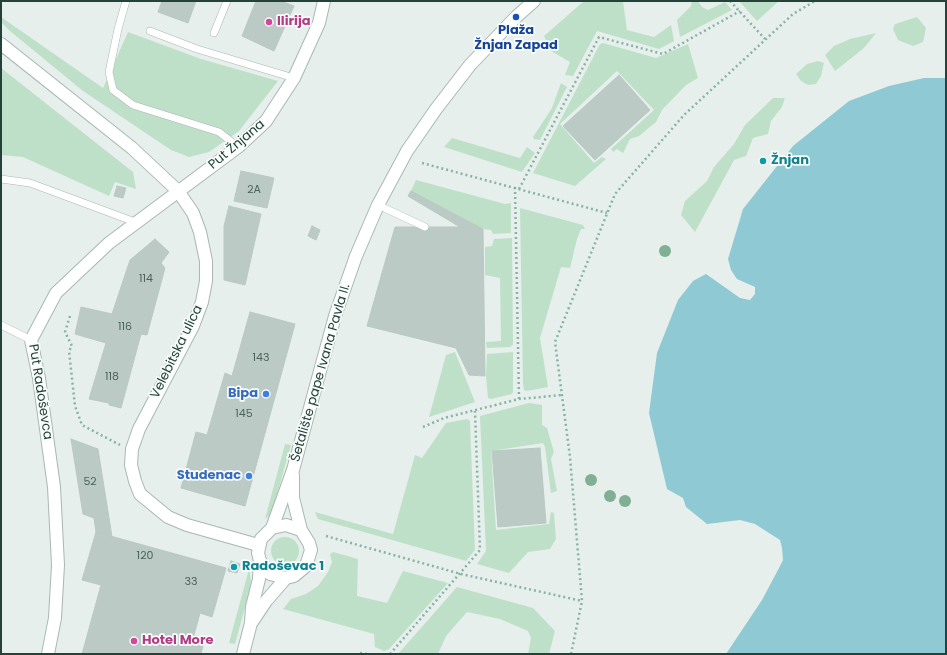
<!DOCTYPE html>
<meta charset="utf-8">
<style>
body{margin:0}
#map{position:relative;width:947px;height:655px;overflow:hidden;background:#e6efeb;font-family:Poppins,sans-serif}
canvas{display:block}
.frame{position:absolute;inset:0;border:2px solid #24423a;pointer-events:none}
</style>
<div id="map">
<canvas width="947" height="655"></canvas>
<div class="frame"></div>
</div>
<script>
const context = document.querySelector('canvas').getContext('2d');
context.lineJoin = 'round';
function fill(path, color) { context.fillStyle = color; context.fill(path, 'evenodd'); }
const shape = rows => new Path2D(rows.map(r => 'M' + r).join(''));
function stroke(path, color, width, dash) { context.strokeStyle = color; context.lineWidth = width; context.lineCap = dash ? 'butt' : 'round'; context.setLineDash(dash || []); context.stroke(path); }
function label(font, color, halo, rows, align = 'center') {
  context.font = font + ' Poppins,sans-serif'; context.lineWidth = 3.5; context.setLineDash([]); context.textBaseline = 'middle'; context.strokeStyle = halo; context.fillStyle = color; for (const [text, x, y, turn = 0] of rows) {
    context.save(); context.translate(x, y); context.rotate((+turn || 0) * Math.PI / 180); context.textAlign = isNaN(turn) ? turn : align; if (halo) context.strokeText(text, 0, 0); context.fillText(text, 0, 0); context.restore();
  }
}
fill(shape([
 [584,1,623,1,627,30,654,37,671,25,674,41,659,49,597,31,573,76,565,75,570,62,551,51,544,36],
 [692,1,698,1,702,7,708,10,725,2,732,10,680,37,677,20,691,6],
 [739,1,779,1,757,21],
 [1,17,103,88,128,32,201,59,278,81,239,131,209,152,189,157,171,150,83,91,10,31,1,22],
 [917,17,926,28,923,42,913,46,898,40,893,29,895,24],
 [876,33,864,48,835,71,825,55,834,46,850,39],
 [603,43,656,58,688,44,698,78,686,85,662,110,656,122,639,136,630,139,623,153,617,149,613,152,611,149,654,110,617,71,560,124,594,163,602,157,606,159,575,186,533,173,600,44],
 [818,61,824,63,821,76,816,84,808,85,801,81,796,74,807,64],
 [1,68,133,172,136,189,115,182,109,196,23,157,1,155],
 [561,83,567,87,540,140,534,139,533,137,552,108],
 [773,98,785,98,782,107,771,121,768,134,753,138,746,156,734,160,695,232,681,215,685,201,707,181,714,167,734,144,745,125],
 [452,138,520,158,527,147,535,153,522,172,444,147],
 [416,180,505,204,511,203,511,233,493,234,491,230,483,229,411,191],
 [520,208,583,225,585,229,581,229,577,239,570,268,561,267,540,338,548,387,527,391,524,390,523,383],
 [512,238,513,345,510,347,487,348,486,342,501,341,500,278,485,275,485,247,492,246,494,239],
 [455,352,475,402,429,417,446,355],
 [513,352,513,392,512,394,491,399,488,398,486,376,487,354],
 [529,403,542,405,542,425,547,428,554,452,551,459,557,491,551,493,545,447,543,443,491,451,496,530,549,524,551,512,554,513,556,539,550,549,528,552,509,573,477,564,486,551,480,416],
 [467,419,470,421,475,550,466,561,318,519,315,512,393,534,415,455,422,458,446,423],
 [285,444,291,445,277,494,272,513,265,519],
 '271 551a14 14 0 1 1 28 0a14 14 0 1 1-28 0Z',
 [333,552,358,559,357,596,387,603,403,571,448,583,389,649,384,651,375,647,374,634,283,609,291,599,306,594,318,586,328,572,332,562,330,554],
 [249,569,251,580,250,589,235,644,229,643],
 [457,587,533,608,555,631,549,654,528,654,531,638,528,631,500,619,467,612,446,636,438,654,398,654]
]), '#bfe0c8');
fill(shape([
 [924,78,946,78,946,654,726,654,762,600,778,570,783,560,782,548,780,540,755,524,740,520,707,524,686,507,683,498,667,489,649,413,657,353,678,300,693,281,706,274,740,298,750,300,755,294,755,287,737,279,731,270,728,259,743,209,793,146,849,101,889,86]
]), '#8ec9d4');
const building = shape([
 [162,1,196,1,188,23,158,12,162,1],
 [256,1,281,1,294,6,274,51,242,36,256,1],
 [619,75,650,110,595,160,563,126,619,75],
 [241,171,274,178,267,208,234,201,241,171],
 [117,186,126,188,123,198,114,196,117,186],
 [411,191,483,229,485,376,469,375,456,348,367,326,395,227,460,227,408,196,411,191],
 [229,206,261,214,245,285,224,280,224,226,229,206],
 [312,226,320,230,316,240,308,236,312,226],
 [155,239,169,252,161,263,165,268,147,335,141,334,121,408,109,405,109,403,89,399,106,343,75,334,81,307,112,314,130,260,155,239],
 [250,312,295,324,245,506,181,488,196,432,207,435,225,373,232,376,250,312],
 [71,439,98,449,112,537,96,532,94,518,83,514,71,439],
 [540,448,546,523,498,527,492,451,540,448],
 [96,532,226,568,212,617,200,613,194,635,205,638,201,654,82,654,101,585,82,580,96,532],
 [231,561,240,564,237,573,228,571,231,561]
]);
fill(building, '#bbcac4');
stroke(building, '#b8c9c2', 1);
const service = shape([
 [126,1,118,29,109,72,113,90,133,105,219,132,238,147],
 [150,31,197,49,294,78],
 [214,33,227,1],
 [1,179,30,183,135,222],
 [378,205,425,227],
 [1,325,31,340]
]);
const minor = shape([
 [1,44,132,148,178,191,193,213,200,232,206,261,206,281,202,302,193,326,139,429,132,449,131,465,135,481,140,494,168,517,187,525,258,545],
 [293,475,293,498,301,530],
 [272,528,293,470,335,316,356,256,378,205,407,151,436,109,470,65,516,17,534,1],
 [252,622,266,601,286,578],
 [48,654,55,618,58,565,54,487,39,378,31,340,56,293,109,243,238,147,266,121,294,78,319,23,324,1],
 [243,654,251,623,252,607,259,579,260,561,258,553,261,539,272,528,286,525,301,530,309,543,311,550,306,566,294,576,286,578,270,574,260,561]
]);
stroke(service, '#a8b8b2', 8);
stroke(minor, '#a8b8b2', 14);
stroke(shape([
 [730,1,765,39],
 [422,163,607,213],
 [515,187,519,399],
 [519,189,599,37,663,54,740,11],
 [70,316,65,332,72,346,69,351,75,406,82,425,120,445],
 [423,427,444,418,519,399,562,395],
 [326,536,461,574,582,601],
 [360,653,367,654],
 [390,654,480,550,475,411],
 [571,654,582,601,570,457,555,342,615,194,684,115,793,14,815,1]
]), '#86b3a5', 2.5, [2, 3]);
stroke(service, '#fff', 7);
stroke(minor, '#fff', 12);
context.fillStyle = '#80af93';
for (const [x, y] of [
 [665,251],
 [591,480],
 [610,496],
 [625,501]
]) { context.beginPath(); context.arc(x, y, 6, 0, 2 * Math.PI); context.fill(); }
for (const [x, y, r, color] of [
 [516,17,4,"#1a4fb4"],
 [269,22,4,"#d1479c"],
 [763,161,4,"#0f9aa8"],
 [266,394,4,"#3f7fe0"],
 [249,476,4,"#3f7fe0"],
 [234,567,4,"#0f9aa8"],
 [134,641,4,"#d1479c"]
]) { const dot = new Path2D(); dot.arc(x, y, r, 0, 2 * Math.PI); context.fillStyle = color; context.fill(dot); stroke(dot, '#f7fbf9', 1.5); }
label('11px', '#4a645c', null, [
 ["2A",254,190],
 ["114",146,279],
 ["116",125,327],
 ["143",261,358],
 ["118",112,377],
 ["145",244,414],
 ["52",90,482],
 ["120",145,556],
 ["33",191,582]
]);
label('bold 13px', '#b23c85', '#f7fbf9', [
 ["Ilirija",277,22],
 ["Hotel More",142,641]
], 'left');
label('bold 13px', '#164399', '#f7fbf9', [
 ["Plaža",516,31],
 ["Žnjan Zapad",516,46]
]);
label('13px', '#24423a', '#f7fbf9', [
 ["Put Žnjana",237,145,-40],
 ["Velebitska ulica",177,352,-64],
 ["Šetalište pape Ivana Pavla II.",321,373,-74],
 ["Put Radoševca",40,392,81]
]);
label('bold 13px', '#0d838f', '#f7fbf9', [
 ["Žnjan",771,161],
 ["Radoševac 1",242,567]
], 'left');
label('bold 13px', '#366cbe', '#f7fbf9', [
 ["Bipa",258,394],
 ["Studenac",241,476]
], 'right');
</script>
